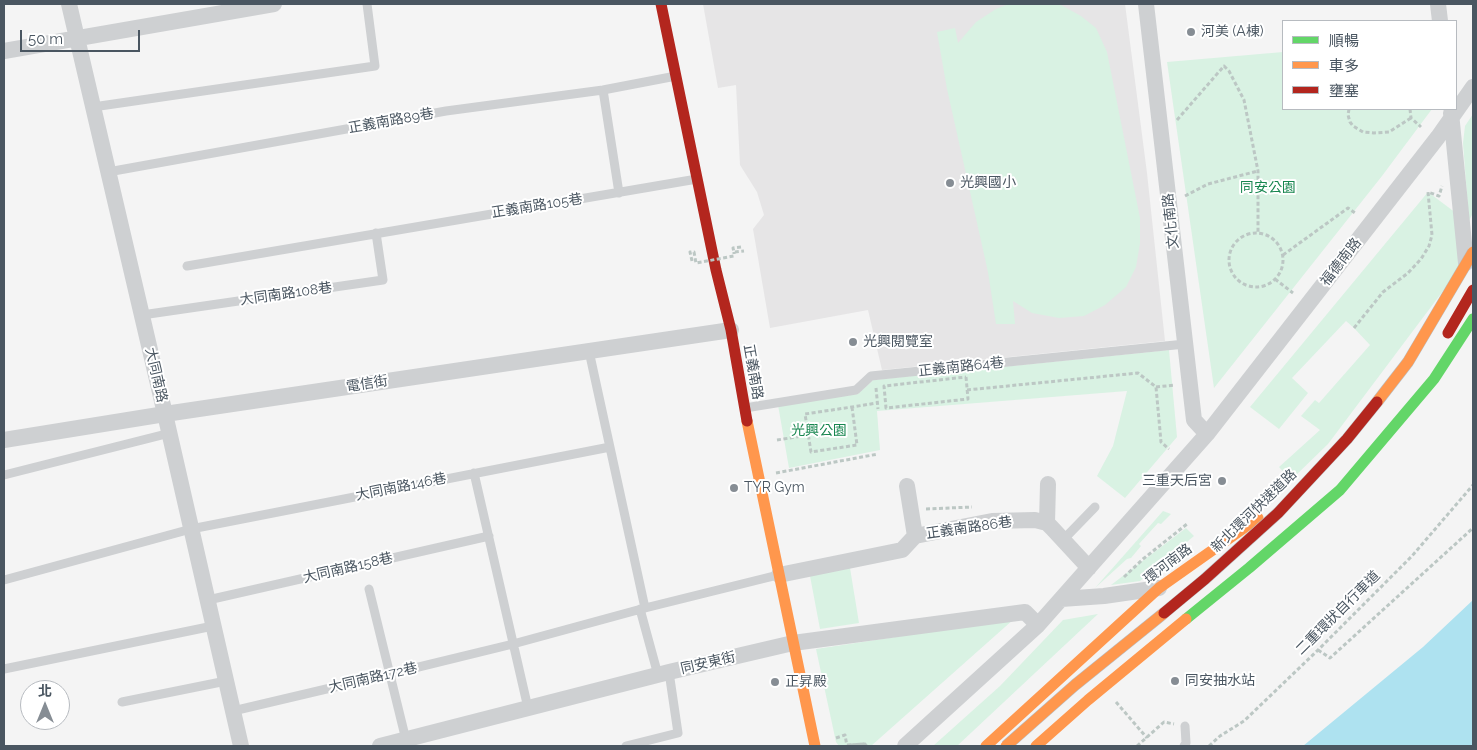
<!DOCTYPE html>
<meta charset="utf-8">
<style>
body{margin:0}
#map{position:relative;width:1477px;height:750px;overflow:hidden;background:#f4f4f4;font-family:Raleway,"Noto Sans TC",sans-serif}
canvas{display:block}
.frame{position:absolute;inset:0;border:5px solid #4a5661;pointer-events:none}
.legend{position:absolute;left:1282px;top:20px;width:175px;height:90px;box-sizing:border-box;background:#fff;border:1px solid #b7bbc0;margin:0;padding:6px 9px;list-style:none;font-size:15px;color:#4a5661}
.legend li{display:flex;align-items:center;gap:10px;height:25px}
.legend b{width:25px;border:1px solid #b7bbc0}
.north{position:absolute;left:20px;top:680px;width:50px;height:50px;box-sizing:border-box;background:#fff;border:1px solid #b7bbc0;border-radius:50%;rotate:0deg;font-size:14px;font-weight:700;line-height:20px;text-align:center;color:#4a5661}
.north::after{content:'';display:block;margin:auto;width:18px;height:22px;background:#868d94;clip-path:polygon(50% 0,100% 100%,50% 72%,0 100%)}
.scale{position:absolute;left:20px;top:30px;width:120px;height:22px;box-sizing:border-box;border:2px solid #4a5661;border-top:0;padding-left:6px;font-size:15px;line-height:18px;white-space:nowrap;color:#4a5661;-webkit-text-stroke:4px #fff;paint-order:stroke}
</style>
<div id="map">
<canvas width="1477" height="750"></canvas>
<div class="frame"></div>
<ul class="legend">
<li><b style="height:6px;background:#63d668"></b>順暢</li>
<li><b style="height:6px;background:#ff974d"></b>車多</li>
<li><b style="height:6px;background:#b3261e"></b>壅塞</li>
</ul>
<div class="north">北</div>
<div class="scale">50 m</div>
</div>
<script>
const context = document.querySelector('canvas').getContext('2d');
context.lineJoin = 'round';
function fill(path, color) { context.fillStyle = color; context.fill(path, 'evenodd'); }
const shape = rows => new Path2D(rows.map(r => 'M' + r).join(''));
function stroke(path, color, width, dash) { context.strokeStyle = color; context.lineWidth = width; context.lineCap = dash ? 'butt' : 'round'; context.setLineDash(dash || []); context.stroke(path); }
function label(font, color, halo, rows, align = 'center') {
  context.font = font + ' Raleway,"Noto Sans TC",sans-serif'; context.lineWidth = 4; context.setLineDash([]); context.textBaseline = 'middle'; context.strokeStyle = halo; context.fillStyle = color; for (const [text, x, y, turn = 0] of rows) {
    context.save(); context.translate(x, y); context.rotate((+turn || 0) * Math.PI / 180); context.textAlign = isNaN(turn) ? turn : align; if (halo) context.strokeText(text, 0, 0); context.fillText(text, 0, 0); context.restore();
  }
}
fill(shape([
 [703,4,1125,4,1147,173,1165,341,882,370,868,310,770,328,753,229,764,215,757,192,740,165,736,85,718,88]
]), '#e6e5e6');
fill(shape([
 [1009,4,1061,5,1081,16,1096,28,1107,52,1140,218,1140,243,1136,267,1126,287,1105,305,1084,316,1059,318,1032,313,1013,301,1015,324,996,324,988,272,947,89,937,32,955,28,958,43,976,22,996,9],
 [1283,52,1283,109,1432,109,1382,176,1214,388,1167,62],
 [1473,114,1473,213,1469,221,1463,143,1465,126],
 [1428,192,1456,213,1461,267,1328,444,1291,480,1279,467,1320,430,1301,416,1315,400,1319,403,1370,345,1354,328,1346,321,1292,378,1308,393,1279,429,1250,407],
 [1169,350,1177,437,1125,498,1097,476,1113,446,1127,391,877,411,880,450,789,468,778,405,858,394,873,380],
 [1163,511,1171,514,1161,524,1158,523,1139,544,1141,546,1131,558,1127,559,1095,588],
 [1186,528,1194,536,1140,581,1111,585],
 [850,568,859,623,820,629,810,576],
 [1098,614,957,746,933,746,1000,686,1063,620],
 [1014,619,871,746,839,746,836,742,816,649]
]), '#d9f2e3');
fill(shape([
 [1473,600,1473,746,1303,746,1423,647]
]), '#aee2f0');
stroke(shape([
 [1349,109,1348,115,1350,122,1353,126,1363,132,1374,133,1389,132,1411,118],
 [1410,109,1411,118,1421,127],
 [1177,120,1224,66,1229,71,1244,100,1258,171,1258,233],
 [1185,196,1208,184,1258,171],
 '1229 260a27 27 0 1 1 54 0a27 27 0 1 1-54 0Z',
 [741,247,733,248,734,252,744,251],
 [1283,255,1348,208,1355,213],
 [1275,279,1293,293],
 [1354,328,1383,292,1408,273,1421,259,1429,246,1432,235,1428,192,1439,196,1442,186],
 [966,377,968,399,886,408,884,386,966,377],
 [1156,387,1175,385],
 [876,388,878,409],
 [967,390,1138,373,1156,387,1161,442,1169,449],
 [852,407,857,445,811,452,805,414,852,407,877,403],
 [777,440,809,435],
 [776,473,878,454],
 [926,509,972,507],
 [1124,577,1143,559,1187,524],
 [1318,650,1330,658,1473,528],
 [1116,702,1147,738],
 [836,738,845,735,847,746],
 [851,746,851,745,865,744,866,746],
 [1137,746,1164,722,1174,724],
 [1209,746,1220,736,1244,721,1318,650,1412,556,1473,485]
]), '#bcc7c4', 3, [4, 2.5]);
stroke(shape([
 [603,90,619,193],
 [93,107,375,66,367,4],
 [108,172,446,111,603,90,676,76],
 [187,266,697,179],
 [142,315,383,280,376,233],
 [589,351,645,608],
 [745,408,856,390,871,376,1185,344],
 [474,473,528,708],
 [4,475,170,433],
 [1063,540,1095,507],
 [4,580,191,529,610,447],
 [369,589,406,740],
 [208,600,489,536],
 [640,609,658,675],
 [4,669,213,626],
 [122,702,226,681],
 [233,711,390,674,513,644,645,608,778,575],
 [626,746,678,733,669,672],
 [1184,746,1186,743,1185,726]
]), '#ced0d2', 9);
stroke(shape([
 [69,4,165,414,241,746],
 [1146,4,1194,420,1207,434],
 [1438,4,1440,21],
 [4,51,274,4],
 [1451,113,1466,263],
 [4,440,165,414,731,330],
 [907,486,915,536],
 [1047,523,1048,484],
 [779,575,902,550,915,536,992,521,1035,520,1047,523,1052,528,1089,568],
 [1061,599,1104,596,1159,588],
 [380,746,669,672,793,643,1025,612,1038,625],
 [905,746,1038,625,1207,434,1438,137,1473,87]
]), '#ced0d2', 16);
stroke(shape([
 [1186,619,1249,568,1340,490,1434,379,1473,319]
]), '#63d668', 11);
stroke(shape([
 [747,421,815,746],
 [986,746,1159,588,1258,518],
 [1036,746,1088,700,1186,619]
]), '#ff974d', 11);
stroke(shape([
 [661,4,716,270,731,330,747,421],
 [1448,333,1473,290]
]), '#b3261e', 11);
const slowBridge = shape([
 [1377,402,1408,362,1473,252],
 [1006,746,1075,685,1164,613]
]);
const jamBridge = shape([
 [1164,613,1205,579,1278,513,1347,439,1377,402]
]);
stroke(slowBridge, '#b9bec3', 12, []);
stroke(jamBridge, '#b9bec3', 12, []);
stroke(shape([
 [692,261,690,252,694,252,696,263,734,256,734,252],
 [847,745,866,744,866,746]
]), '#bcc7c4', 3, [4, 2.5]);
stroke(slowBridge, '#ff974d', 11);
stroke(jamBridge, '#b3261e', 11);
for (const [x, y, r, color] of [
 [1191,32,5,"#868d94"],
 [950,183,5,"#868d94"],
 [853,342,5,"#868d94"],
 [1222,481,5,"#868d94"],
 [734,488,5,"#868d94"],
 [1175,681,5,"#868d94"],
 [775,682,5,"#868d94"]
]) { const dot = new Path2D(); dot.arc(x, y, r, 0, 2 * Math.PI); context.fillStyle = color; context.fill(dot); stroke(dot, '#fff', 2); }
label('14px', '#4a5661', '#fff', [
 ["河美 (A棟)",1201,32],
 ["光興國小",960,183],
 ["光興閱覽室",863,342],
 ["三重天后宮",1212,481,"right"],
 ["TYR Gym",744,488],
 ["同安抽水站",1185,681],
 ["正昇殿",785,682]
], 'left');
label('14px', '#4a5661', '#fff', [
 ["正義南路89巷",391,121,-10],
 ["正義南路105巷",537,206,-9],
 ["文化南路",1171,221,-96],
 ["福德南路",1341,262,-52],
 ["大同南路108巷",286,294,-8],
 ["正義南路64巷",961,367,-6],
 ["正義南路",753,372,80],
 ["大同南路",156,375,77],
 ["電信街",367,384,-9],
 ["大同南路146巷",401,487,-11],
 ["新北環河快速道路",1254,511,-44],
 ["正義南路86巷",969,528,-8],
 ["環河南路",1168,564,-37],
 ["大同南路158巷",348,568,-13],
 ["二重環狀自行車道",1338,613,-45],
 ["同安東街",708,663,-13],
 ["大同南路172巷",373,678,-13]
]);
label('14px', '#17864f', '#fff', [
 ["同安公園",1268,188],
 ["光興公園",819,431]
]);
</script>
